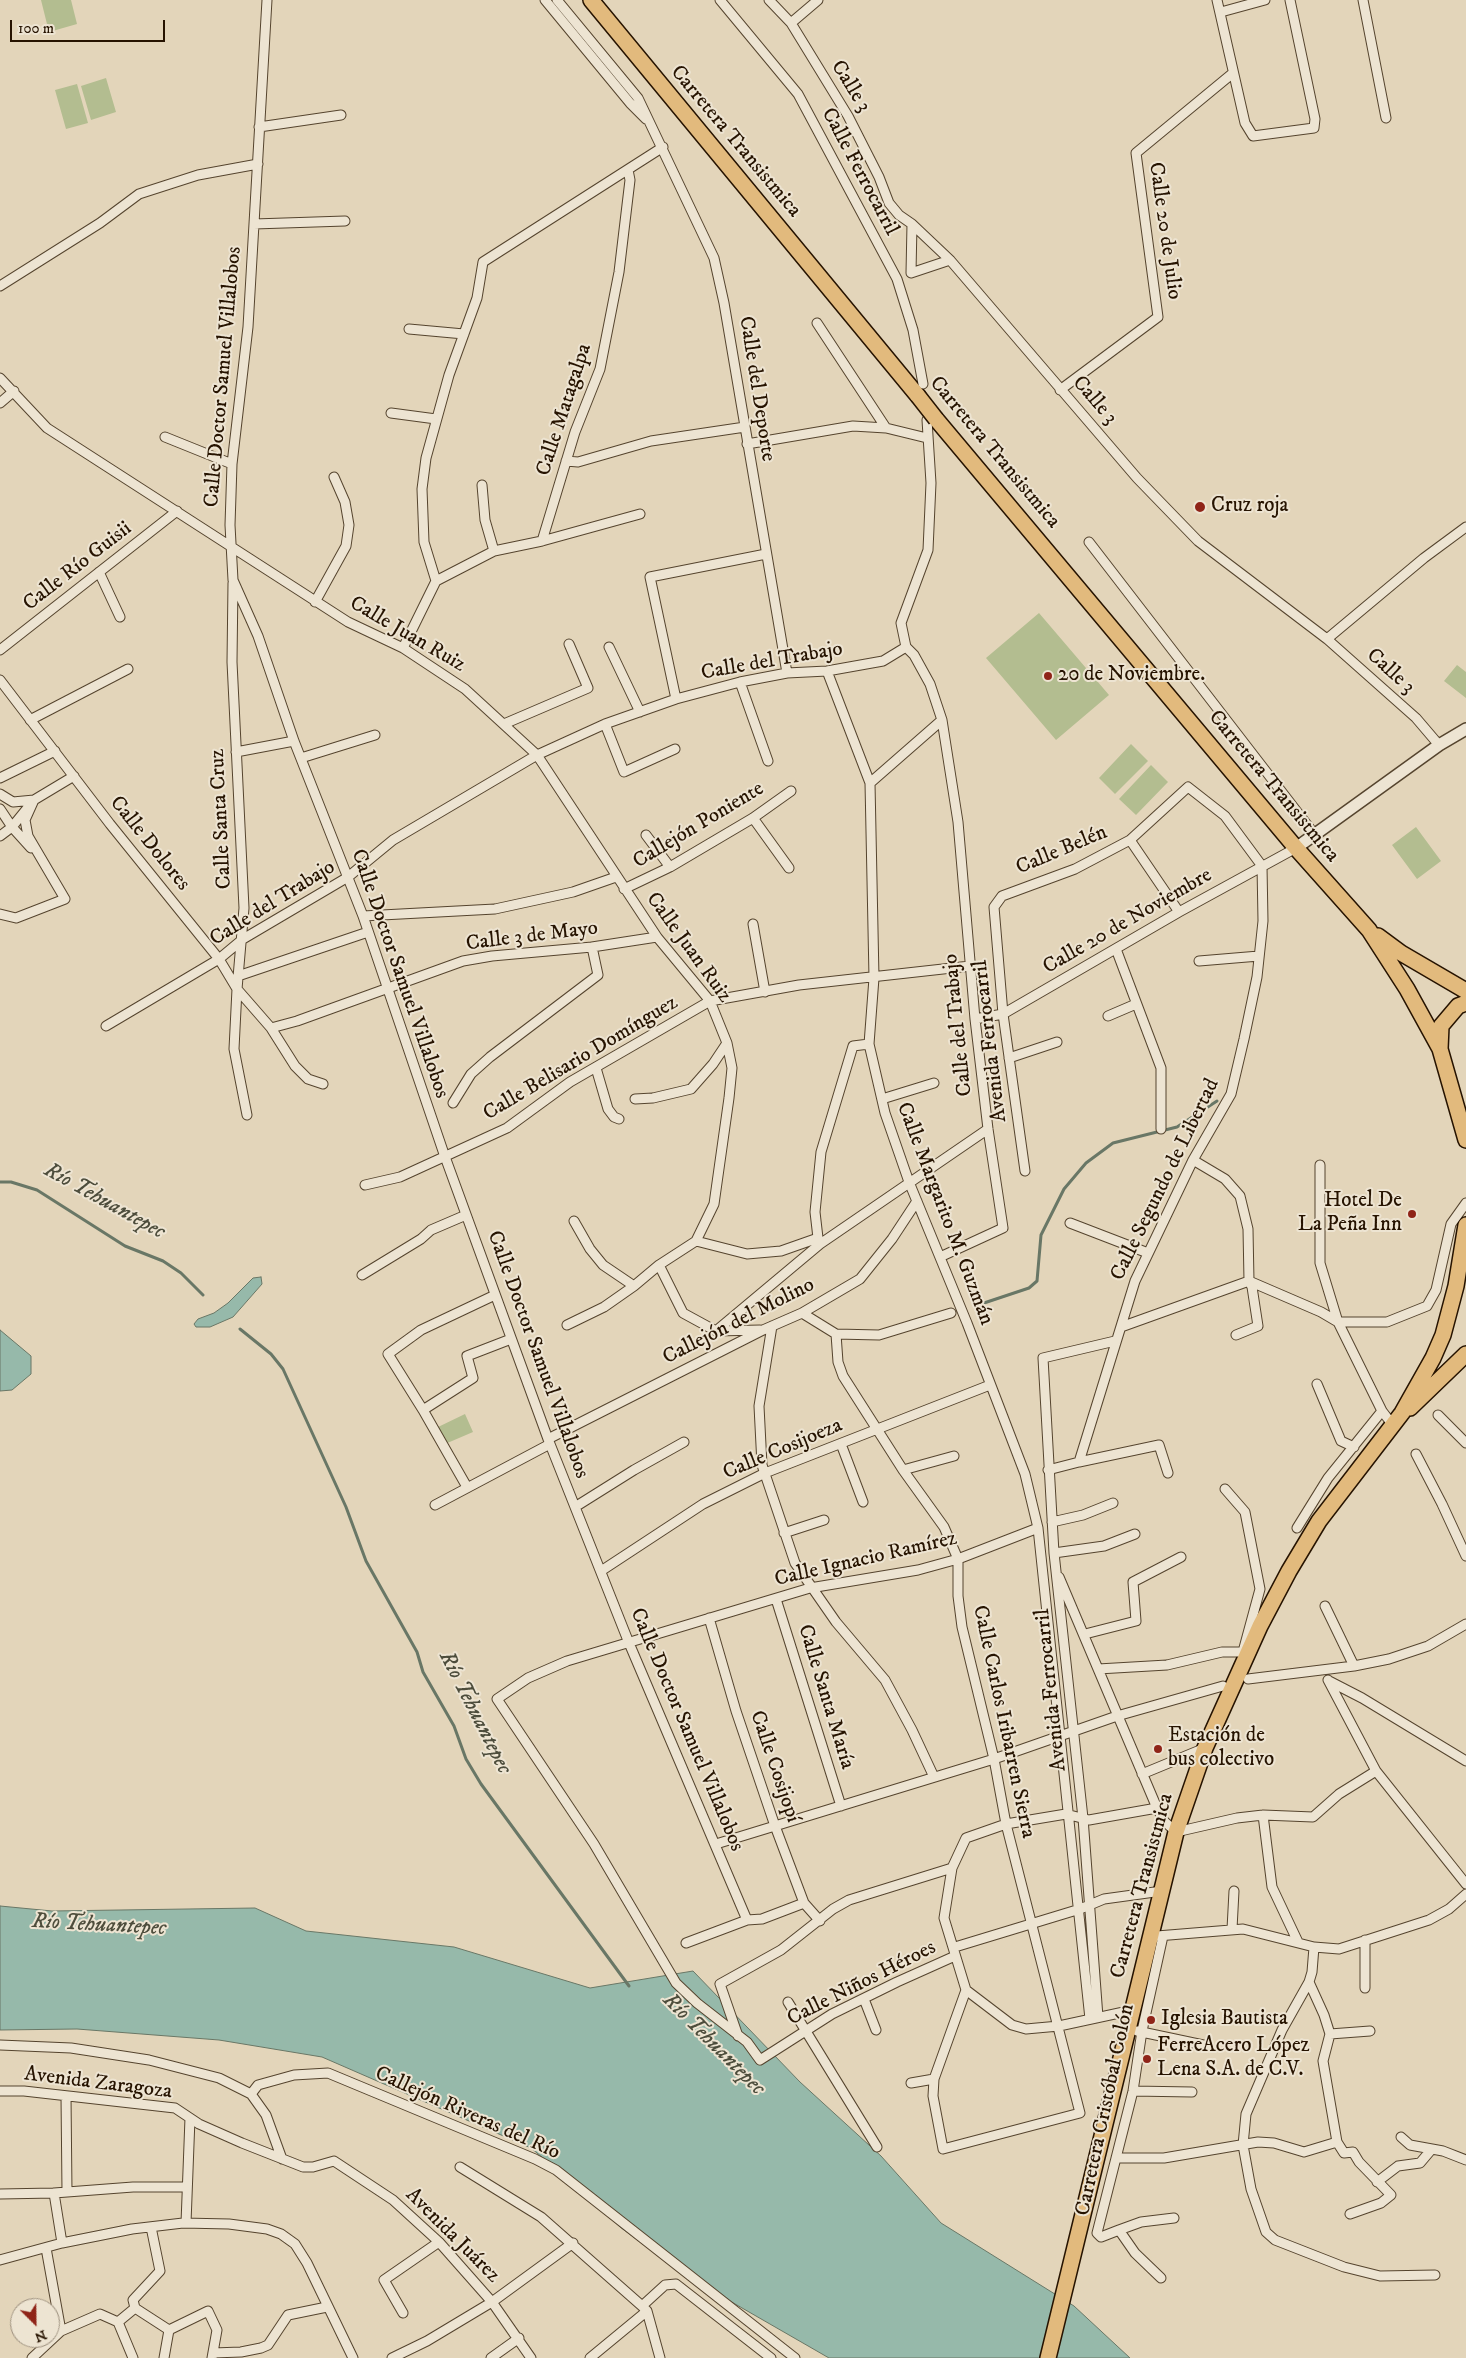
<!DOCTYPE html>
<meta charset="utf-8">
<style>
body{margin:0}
#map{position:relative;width:1466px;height:2358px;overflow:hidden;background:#e3d5ba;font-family:"IM FELL DW Pica",serif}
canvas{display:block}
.north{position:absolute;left:10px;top:2298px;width:50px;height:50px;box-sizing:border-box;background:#ede4d2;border:1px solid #9d907e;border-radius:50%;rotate:157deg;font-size:14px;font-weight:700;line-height:20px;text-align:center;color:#261300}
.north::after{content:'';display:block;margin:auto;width:18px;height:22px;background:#8f2418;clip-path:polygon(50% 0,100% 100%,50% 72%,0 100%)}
.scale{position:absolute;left:10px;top:20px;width:155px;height:22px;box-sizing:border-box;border:2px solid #261300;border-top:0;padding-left:6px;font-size:15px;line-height:18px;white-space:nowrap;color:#261300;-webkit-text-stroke:4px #ede4d2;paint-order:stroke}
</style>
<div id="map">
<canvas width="1466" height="2358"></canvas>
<div class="north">N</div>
<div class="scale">100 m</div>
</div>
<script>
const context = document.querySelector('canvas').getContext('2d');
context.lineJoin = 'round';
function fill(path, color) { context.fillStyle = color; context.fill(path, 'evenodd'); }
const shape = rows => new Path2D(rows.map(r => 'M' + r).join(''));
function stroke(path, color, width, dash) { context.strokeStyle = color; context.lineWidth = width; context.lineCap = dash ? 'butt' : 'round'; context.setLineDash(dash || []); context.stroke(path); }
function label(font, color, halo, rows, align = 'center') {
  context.font = font + ' "IM FELL DW Pica",serif'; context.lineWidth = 4; context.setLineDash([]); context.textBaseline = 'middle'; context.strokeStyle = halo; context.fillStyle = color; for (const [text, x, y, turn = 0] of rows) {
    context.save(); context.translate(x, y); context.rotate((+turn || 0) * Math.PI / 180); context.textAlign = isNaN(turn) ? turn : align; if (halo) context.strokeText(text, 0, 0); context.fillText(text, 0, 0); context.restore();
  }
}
fill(shape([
 [41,0,71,0,77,24,49,32],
 [106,78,116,112,91,120,81,86],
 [77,84,88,123,66,129,55,90],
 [1039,613,1109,695,1056,740,986,658],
 [1457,665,1466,672,1466,698,1444,681],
 [1131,744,1148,761,1115,794,1099,778],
 [1151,765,1168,782,1136,815,1119,799],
 [1416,827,1441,861,1417,879,1392,845],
 [465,1414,473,1432,445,1444,436,1428]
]), '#b3bd90');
const water = shape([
 [261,1277,262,1284,233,1317,210,1327,196,1327,194,1324,198,1319,214,1313,228,1303,253,1278,261,1277],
 [0,1330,31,1356,31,1374,12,1390,0,1391,0,1330],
 [0,1906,52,1911,255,1908,306,1931,454,1947,590,1988,693,1971,800,2082,881,2156,941,2223,1074,2306,1130,2358,829,2358,683,2274,620,2227,572,2182,531,2148,322,2057,219,2040,77,2029,0,2030,0,1906]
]);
fill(water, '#96b9aa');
stroke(water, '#697766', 1);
stroke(shape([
 [0,1182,11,1182,37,1190,125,1246,163,1261,181,1273,203,1295],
 [978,1305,1029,1288,1037,1281,1041,1235,1064,1189,1086,1163,1113,1143,1177,1127,1217,1101],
 [240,1329,271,1354,283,1369,346,1507,366,1561,417,1652,423,1672,454,1726,466,1759,481,1784,629,1986]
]), '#697766', 3);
const minor = shape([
 [267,0,248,327,232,464,230,525,233,580,258,636,294,741,363,916,444,1154,548,1439,629,1643,747,1920],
 [545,0,630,103,646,119],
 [557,0,638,98,714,258,724,303,787,673],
 [720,0,798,94,897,279,913,330,923,384],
 [769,0,791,23,848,116,879,177,889,203,899,215,912,224,950,260,1137,478,1198,541,1327,639,1416,718,1439,745],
 [1217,0,1245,123,1253,136,1314,128,1315,119,1290,0],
 [1363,0,1386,118],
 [1221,12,1265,0],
 [791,23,818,0],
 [259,127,341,115],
 [254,224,345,221],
 [912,224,911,273,950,260],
 [0,286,100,223,139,194,198,175,258,164],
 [817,323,886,428],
 [409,329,464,334],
 [0,378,47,428,348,622,403,648,465,689,537,755,657,937,710,1001,727,1043,732,1068,729,1098,714,1204,696,1241,659,1265,683,1313,716,1331],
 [1060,390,1158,317,1136,153,1233,73],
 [0,403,14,391],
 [391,413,436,419],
 [927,420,931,483,928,550,901,623,906,647,914,655,930,684,942,720,958,822,975,1019,988,1129,1003,1228,940,1257],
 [165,437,232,464],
 [747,444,853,426,886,428,927,438],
 [566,461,578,462,651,441,745,427],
 [482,485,485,520,494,551],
 [542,541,575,432,600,369,619,272,630,180,628,170],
 [1089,542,1315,835],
 [99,572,120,617],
 [436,581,494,551,542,541,640,514],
 [233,583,232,662,244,908,237,989,234,1049,247,1115],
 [315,602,346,546,349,525,345,502,334,477],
 [1327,639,1424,558,1466,527],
 [609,647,640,712],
 [403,648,436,581,424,542,422,489,426,458,449,375,477,298,483,262,663,147],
 [0,650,177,511],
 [827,671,870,783,874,978,869,1044,885,1113,909,1182,967,1323,1025,1474,1038,1528,1090,2019],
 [0,680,110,824,219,959,237,989,271,1028,295,1066,308,1079,323,1084],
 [740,682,768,761],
 [676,699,650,577,766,554],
 [30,720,128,669],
 [504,724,588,688,569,644],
 [605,724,624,772,675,749],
 [236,752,294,741],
 [301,758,375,735],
 [0,778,55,751],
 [870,783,942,720],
 [0,794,13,802,34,800],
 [0,809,12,827,31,848],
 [753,818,789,868],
 [646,835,670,867],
 [0,836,12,827,34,800,74,776],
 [1130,840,1179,912],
 [624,889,670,867,753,818,791,791],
 [0,914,16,918,65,899,28,836,25,820,34,800],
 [363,916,495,909,573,892,616,877],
 [753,924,765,992],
 [1116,949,1161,1068,1161,1129],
 [1199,961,1259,956],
 [238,976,368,932],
 [1108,1016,1136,1004],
 [975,1019,1003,1014,1179,912,1296,848],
 [106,1026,219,959,243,939,348,877,393,840,537,755,605,724,676,699,740,682,787,673,827,671,883,661,906,647],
 [271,1028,297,1021,463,961,492,956,592,947,657,937],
 [1009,1058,1057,1042],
 [596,1068,608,1109,614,1117,619,1119],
 [635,1099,653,1098,691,1089,713,1064,727,1043],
 [882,1099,934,1083],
 [453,1103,471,1074,490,1057,598,975,592,947],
 [1193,1160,1225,1179,1240,1196,1248,1229,1249,1281,1252,1287,1258,1326,1236,1335],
 [1320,1165,1320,1263,1338,1322,1382,1411,1392,1424],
 [1025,1171,1003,1014,994,907,1002,896,1075,869,1130,840,1188,787,1225,816,1262,866,1263,921,1257,977,1244,1039,1231,1094,1193,1160,1135,1281,1079,1462,1048,1470],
 [365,1185,400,1177,507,1128,570,1082,710,1001,799,985,970,966],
 [574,1221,590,1249,603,1265,634,1286,659,1265],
 [1070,1223,1148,1253],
 [818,1238,815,1212,821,1152,853,1046,869,1044],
 [696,1241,747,1254,781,1251,818,1238,820,1244,988,1129],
 [362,1275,421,1239,431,1230,466,1215],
 [802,1313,836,1334,879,1335,951,1313],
 [567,1325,604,1307,634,1286],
 [772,1326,759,1406,762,1465,795,1563,836,1622,885,1680,912,1730,934,1777],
 [1121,1327,1249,1281,1321,1312,1338,1322,1387,1322,1427,1306,1436,1290,1451,1224,1466,1203],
 [760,1330,716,1331,820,1244],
 [836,1334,838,1362,843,1376,903,1470,944,1527,958,1559,958,1596,962,1627,994,1759,1006,1824,1080,2113,943,2149,933,2096,934,2079,966,1990,944,1918,952,1868,966,1838,1006,1824,1066,1814,1089,1820,1157,1808],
 [1317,1384,1341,1441,1354,1447],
 [423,1410,388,1354,421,1330,495,1295],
 [1438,1415,1466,1443],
 [548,1439,763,1330,802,1313,860,1279,892,1239,917,1201],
 [841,1444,863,1502],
 [1416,1454,1442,1504,1466,1556],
 [1079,1462,1159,1445,1168,1473],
 [903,1470,954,1456],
 [467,1487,423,1410,473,1378,467,1356,511,1339],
 [1225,1489,1245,1512,1260,1589,1244,1648],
 [435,1505,550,1444],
 [575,1507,634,1470,684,1442],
 [1052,1522,1083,1515,1113,1503],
 [1297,1528,1328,1478,1382,1411],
 [784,1533,824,1520],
 [1054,1553,1104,1546,1135,1534],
 [601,1571,703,1504,765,1473,990,1385],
 [1059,1577,1157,1808,1164,1821,1176,1832,1237,1818,1263,1815,1313,1817,1339,1794,1376,1771],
 [776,1599,841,1806],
 [1325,1606,1354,1666],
 [709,1618,736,1711,775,1826,804,1903,820,1921],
 [1085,1634,1136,1621,1133,1582,1181,1557],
 [1098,1669,1167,1665,1222,1652,1248,1652],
 [1248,1679,1354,1666,1389,1659,1428,1646,1466,1624],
 [1328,1680,1376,1771,1466,1884],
 [1329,1681,1362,1698,1466,1761],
 [1142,1774,1205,1748],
 [1263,1815,1272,1887,1298,1942],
 [716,1844,994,1759,1117,1716,1223,1686],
 [1232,1929,1234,1891],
 [1157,1936,1243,1929,1314,1947,1339,1949,1429,1920,1449,1909,1466,1894],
 [1365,1940,1365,1988],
 [686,1943,747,1920,762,1919,804,1903],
 [955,1947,1080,1909,1104,1899,1162,1891],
 [1314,1947,1312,1972,1309,1982,1324,2015,1330,2034,1323,2061,1337,2142,1344,2153,1353,2152,1359,2162,1391,2195,1381,2203,1350,2214],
 [955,1956,897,1982,832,2014,760,2060,747,2042,697,2003,676,1983,594,1844,497,1699,528,1678,567,1661,810,1588,918,1570,958,1559,1038,1528],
 [1309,1982,1282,2030,1246,2114,1243,2145,1251,2189,1266,2232,1275,2240,1344,2267,1380,2276,1435,2275],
 [966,1990,1012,2025,1026,2029,1059,2026,1133,2010],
 [864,1999,876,2030],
 [788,2002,877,2147],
 [1098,2017,1083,1818,1054,1553,1043,1358,1115,1341],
 [1137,2031,1208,2046],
 [1330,2034,1370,2031],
 [738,2036,720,1984,781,1950,833,1909,849,1900,952,1868],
 [0,2045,71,2048,149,2060,219,2078,251,2094,266,2115,282,2159],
 [911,2083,934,2079],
 [0,2091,24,2091,175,2108,199,2124,242,2143,303,2167,313,2167,334,2161,393,2200,439,2242,492,2302,531,2358],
 [1133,2091,1192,2092],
 [251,2094,258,2085,294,2075,328,2073,535,2159,556,2170,795,2358],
 [66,2096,67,2192],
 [1401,2137,1410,2145,1443,2151,1466,2160],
 [1116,2158,1164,2158,1258,2142,1274,2143,1304,2152,1337,2142],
 [460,2167,541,2217,642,2306,647,2311,660,2358],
 [1377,2182,1398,2166,1420,2163,1431,2150],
 [54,2193,62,2243],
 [0,2194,54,2193,133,2187,186,2187],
 [186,2223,190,2118],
 [1119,2230,1141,2222,1174,2218],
 [46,2248,61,2331],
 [0,2260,62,2243,132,2229,183,2223,229,2224,267,2229,281,2234,295,2244,307,2263,353,2358],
 [1161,2278,1135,2253,1119,2230,1101,2237,1097,2233,1133,2091,1142,2031,1163,1936],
 [642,2306,665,2285,676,2284,771,2358],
 [135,2308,169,2330],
 [403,2313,384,2280,439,2242],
 [118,2322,133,2358],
 [169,2330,208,2311,217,2330,212,2358],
 [213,2353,241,2352,261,2348,268,2345,288,2315,327,2307],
 [32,2358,61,2331,100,2314,118,2322,135,2308,133,2300,160,2271,151,2227],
 [164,2358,169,2330],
 [392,2358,427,2341,492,2302,573,2243],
 [491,2358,519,2338],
 [590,2358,647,2311]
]);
const tertiary = shape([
 [1296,848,1439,745,1466,729]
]);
const primary = shape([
 [591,0,918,396],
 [936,419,1296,848,1369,930,1407,989,1440,1049,1466,1140],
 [1378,936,1401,953,1466,991],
 [1440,1049,1441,1026,1458,1006,1466,1003],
 [1410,1408,1466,1354],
 [1048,2358,1176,1832,1205,1748,1260,1626,1289,1571,1319,1521,1402,1413,1433,1358,1443,1335,1456,1286,1466,1225]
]);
stroke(minor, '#55442e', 11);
stroke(tertiary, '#55442e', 14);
stroke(primary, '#261300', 18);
stroke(minor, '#ede4d2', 9);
stroke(tertiary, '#ede4d2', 11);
stroke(primary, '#e2ba7d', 15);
const primaryBridge = shape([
 [918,396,936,419]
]);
stroke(primaryBridge, '#261300', 18, []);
stroke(primaryBridge, '#e2ba7d', 15);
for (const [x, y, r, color] of [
 [1200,507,6,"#8f2418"],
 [1048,676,5,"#8f2418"],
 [1412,1214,5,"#8f2418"],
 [1158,1749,5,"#8f2418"],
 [1151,2020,5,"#8f2418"],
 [1147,2059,5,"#8f2418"]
]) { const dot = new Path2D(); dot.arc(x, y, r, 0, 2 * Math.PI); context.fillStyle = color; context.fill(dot); stroke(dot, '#ede4d2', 2); }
label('21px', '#261300', '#ede4d2', [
 ["Calle 3",850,87,58],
 ["Carretera Transistmica",735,142,50],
 ["Calle Ferrocarril",859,172,62],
 ["Calle 20 de Julio",1164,231,82],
 ["Calle Doctor Samuel Villalobos",224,377,-85],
 ["Calle del Deporte",756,389,81],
 ["Calle 3",1094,401,49],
 ["Calle Matagalpa",565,410,-72],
 ["Carretera Transistmica",994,453,50],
 ["Calle Río Guisii",78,567,-38],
 ["Calle Juan Ruiz",407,635,30],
 ["Calle del Trabajo",772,662,-10],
 ["Calle 3",1390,672,42],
 ["Carretera Transistmica",1273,787,50],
 ["Calle Santa Cruz",222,819,-93],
 ["Callejón Poniente",699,826,-31],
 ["Calle Dolores",149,844,51],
 ["Calle Belén",1062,851,-23],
 ["Calle del Trabajo",273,904,-32],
 ["Calle 20 de Noviembre",1128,922,-30],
 ["Calle 3 de Mayo",532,937,-7],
 ["Calle Juan Ruiz",688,948,54],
 ["Calle Doctor Samuel Villalobos",399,974,71],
 ["Calle del Trabajo",959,1025,-96],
 ["Avenida Ferrocarril",991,1041,-97],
 ["Calle Belisario Domínguez",581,1059,-31],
 ["Calle Segundo de Libertad",1166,1180,-64],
 ["Calle Margarito M. Guzmán",944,1214,69],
 ["Callejón del Molino",739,1322,-27],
 ["Calle Doctor Samuel Villalobos",537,1355,70],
 ["Calle Cosijoeza",783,1450,-23],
 ["Calle Ignacio Ramírez",866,1560,-13],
 ["Avenida Ferrocarril",1052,1690,-96],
 ["Calle Santa María",825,1697,73],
 ["Calle Carlos Iribarren Sierra",1003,1722,78],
 ["Calle Doctor Samuel Villalobos",686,1730,67],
 ["Calle Cosijopí",774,1767,71],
 ["Carretera Transistmica",1143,1886,-75],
 ["Calle Niños Héroes",862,1984,-27],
 ["Avenida Zaragoza",98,2084,7],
 ["Carretera Cristóbal Colón",1106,2110,-78],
 ["Callejón Riveras del Río",467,2114,24],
 ["Avenida Juárez",452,2236,45]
]);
label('21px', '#261300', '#ede4d2', [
 ["Cruz roja",1211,507],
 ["20 de Noviembre.",1058,676],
 ["Hotel De",1402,1202,"right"],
 ["La Peña Inn",1402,1226,"right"],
 ["Estación de",1168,1737],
 ["bus colectivo",1168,1761],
 ["Iglesia Bautista",1161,2020],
 ["FerreAcero López",1157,2047],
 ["Lena S.A. de C.V.",1157,2071]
], 'left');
label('italic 22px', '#4d4d3c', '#ede4d2', [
 ["Río Tehuantepec",104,1202,29],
 ["Río Tehuantepec",474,1713,63],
 ["Río Tehuantepec",99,1926,3],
 ["Río Tehuantepec",713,2045,45]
]);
</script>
